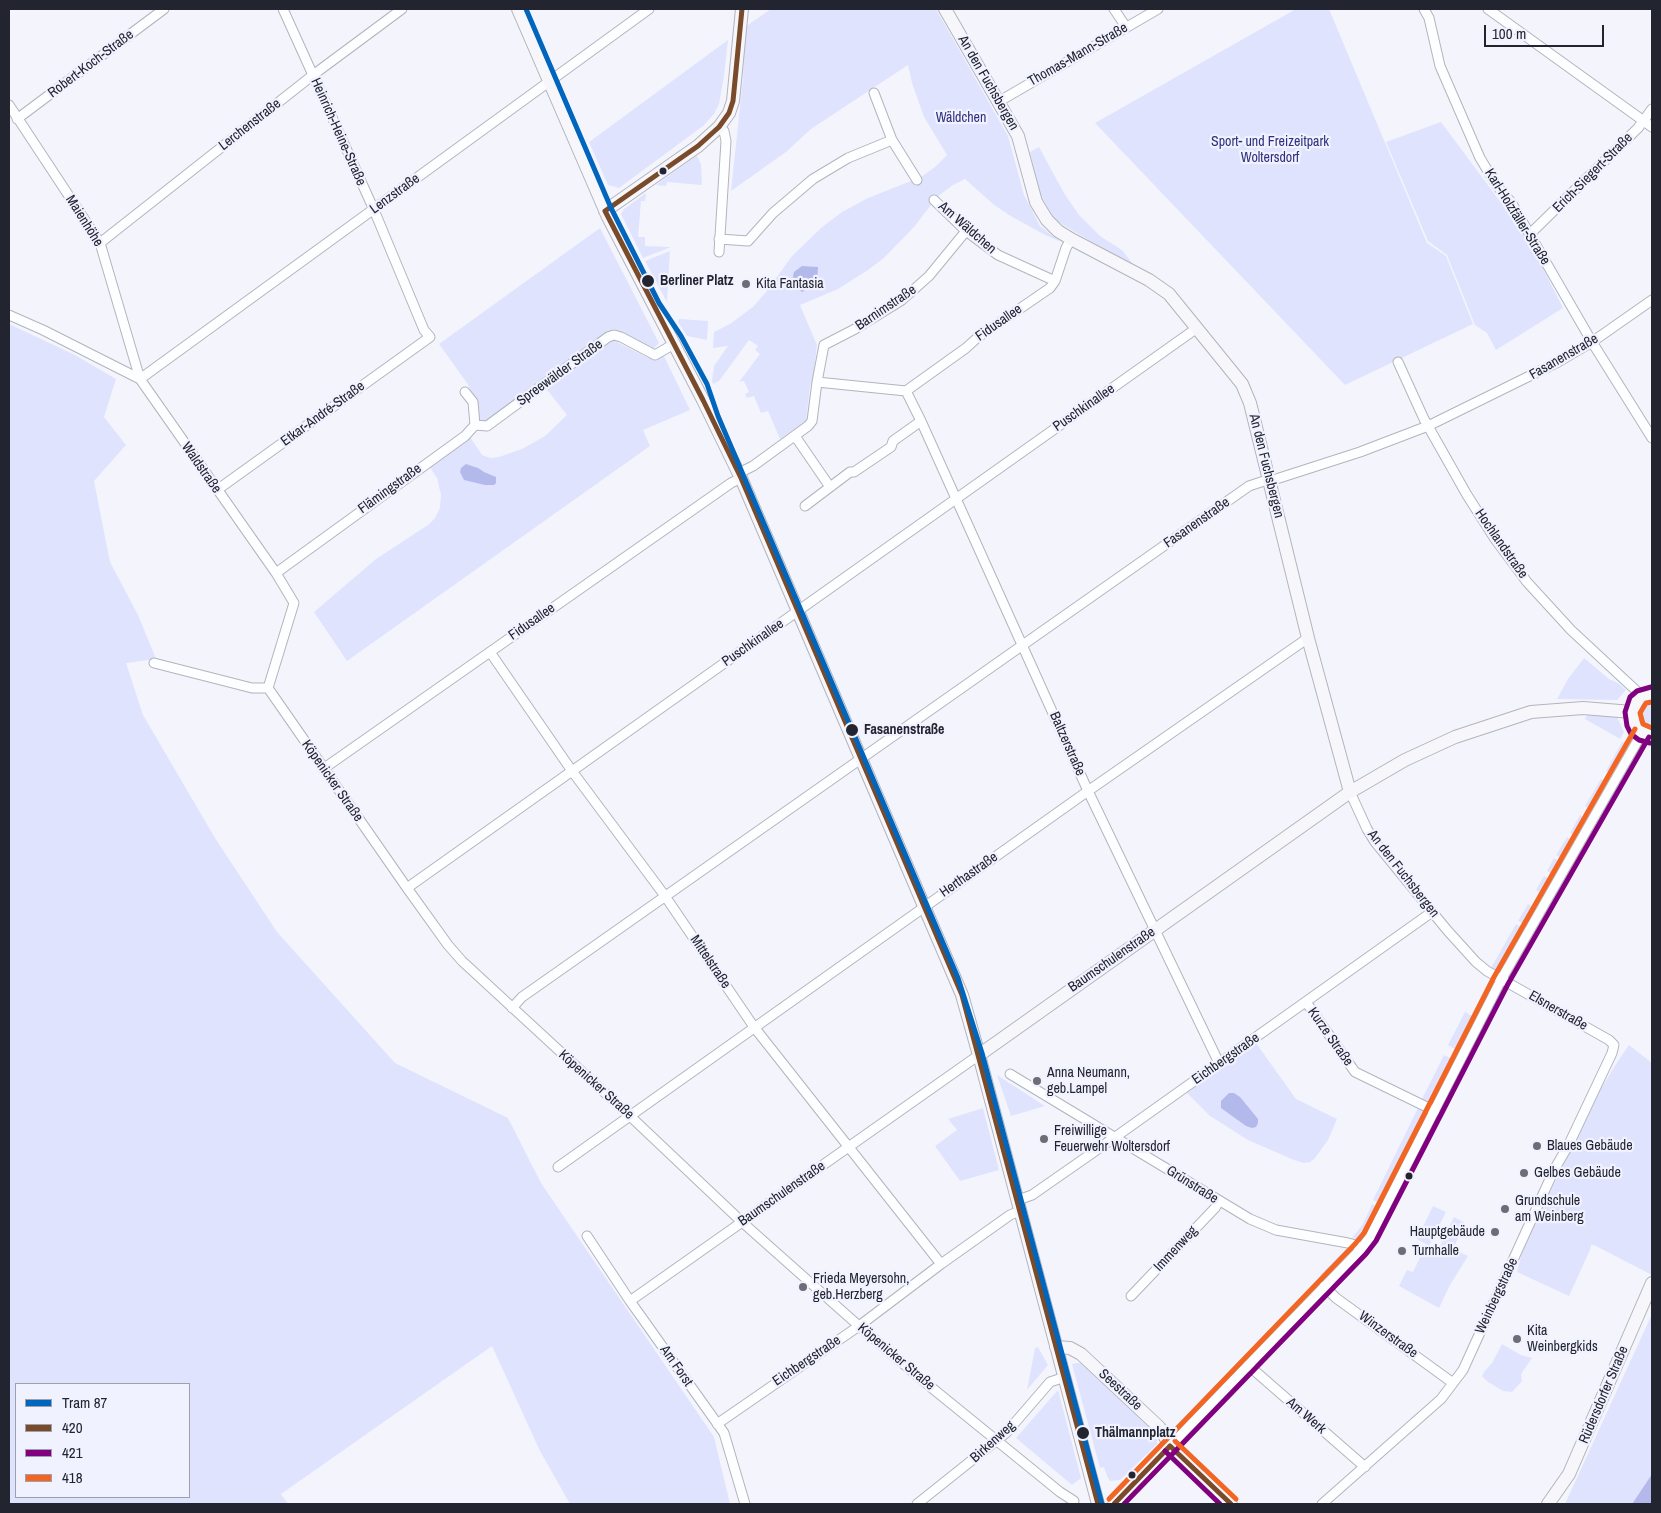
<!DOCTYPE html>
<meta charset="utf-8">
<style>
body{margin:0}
#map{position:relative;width:1661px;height:1513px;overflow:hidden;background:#f4f5fc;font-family:"Archivo Narrow",sans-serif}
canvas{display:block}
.frame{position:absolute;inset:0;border:10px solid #22242f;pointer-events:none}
.legend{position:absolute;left:15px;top:1383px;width:175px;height:115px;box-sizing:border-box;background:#f0f2ff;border:1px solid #9ea0ac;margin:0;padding:6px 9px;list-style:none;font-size:15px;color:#22242f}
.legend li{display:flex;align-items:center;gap:10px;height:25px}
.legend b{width:25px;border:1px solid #9ea0ac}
.scale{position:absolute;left:1484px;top:25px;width:120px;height:22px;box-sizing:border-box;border:2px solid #22242f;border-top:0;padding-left:6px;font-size:15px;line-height:18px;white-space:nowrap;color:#22242f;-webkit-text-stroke:4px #f0f2ff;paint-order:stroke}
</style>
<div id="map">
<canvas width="1661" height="1513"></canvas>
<div class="frame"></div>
<ul class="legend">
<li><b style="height:6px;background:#0065bd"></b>Tram 87</li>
<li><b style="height:6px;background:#7a4b2a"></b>420</li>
<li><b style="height:6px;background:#800080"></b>421</li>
<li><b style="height:6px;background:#f26522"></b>418</li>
</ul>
<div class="scale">100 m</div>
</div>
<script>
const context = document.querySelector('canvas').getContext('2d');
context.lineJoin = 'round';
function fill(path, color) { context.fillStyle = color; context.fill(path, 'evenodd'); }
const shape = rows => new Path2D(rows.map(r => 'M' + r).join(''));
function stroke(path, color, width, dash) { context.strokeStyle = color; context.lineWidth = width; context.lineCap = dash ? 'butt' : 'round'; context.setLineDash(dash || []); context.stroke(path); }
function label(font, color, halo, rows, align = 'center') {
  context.font = font + ' "Archivo Narrow",sans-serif'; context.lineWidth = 4.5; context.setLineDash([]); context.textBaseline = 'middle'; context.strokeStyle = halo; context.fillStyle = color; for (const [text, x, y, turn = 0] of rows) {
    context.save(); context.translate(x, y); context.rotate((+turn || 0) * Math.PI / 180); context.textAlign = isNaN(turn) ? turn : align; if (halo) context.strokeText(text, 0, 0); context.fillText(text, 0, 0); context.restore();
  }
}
fill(shape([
 [771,9,936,9,1008,136,1024,195,1040,226,1061,242,1045,235,1009,215,993,204,965,179,953,185,937,197,914,227,884,258,868,270,838,289,800,305,817,345,814,372,810,387,806,421,780,439,768,411,761,413,754,396,747,398,745,394,749,392,744,381,739,382,760,354,755,350,758,346,749,340,719,381,713,384,712,381,714,366,728,346,713,348,714,332,730,324,753,307,766,292,792,256,821,228,842,212,868,198,921,177,935,167,947,155,924,117,912,83,908,65,811,129,786,152,731,191,743,79,745,27],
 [1296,9,1329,9,1427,243,1446,256,1473,324,1345,385,1095,123],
 [728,40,724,76,719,104,714,114,703,126,619,188,608,185,589,142],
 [1441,122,1528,239,1563,308,1496,350,1487,333,1475,325,1447,255,1428,241,1386,142],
 [1039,147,1064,193,1079,215,1100,236,1122,250,1136,268,1055,220,1040,194,1030,152],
 [697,155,701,165,702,185,667,182,666,186,656,185],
 [646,193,645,201,641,201,638,237,645,237,645,246,671,247,643,258,621,214,624,209],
 [600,228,659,343,653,349,614,329,489,421,478,421,476,402,467,383,439,344],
 [670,251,667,302,645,261],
 [679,319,708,321,707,340,687,336,678,322],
 [9,324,75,355,116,379,104,417,126,445,94,481,110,562,138,615,156,659,126,663,143,715,215,838,277,932,395,1063,508,1118,541,1183,714,1437,730,1504,570,1504,540,1451,492,1346,281,1494,288,1504,9,1504],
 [16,1384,189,1384,189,1497,16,1497],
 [611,339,648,358,655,358,663,354,690,410,643,430,650,446,347,661,314,612,376,559,428,525,435,518,440,508,441,495,437,478,429,466,470,437,482,455,490,458,499,457,522,449,545,436,567,415,544,386],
 [1584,658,1609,679,1618,683,1626,690,1617,700,1557,699,1568,679],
 [1652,699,1652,731,1645,729,1639,723,1638,709,1642,702],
 [1586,714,1617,717,1624,732,1620,739,1585,719,1587,715],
 [1622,742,1630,743,1612,775,1606,771],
 [1601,779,1609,784,1593,811,1585,806],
 [1580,815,1588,820,1578,837,1570,833],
 [1567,837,1575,842,1565,860,1556,855],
 [1554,858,1563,864,1555,876,1547,871],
 [1544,876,1553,881,1544,895,1536,890],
 [1528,904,1537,909,1527,926,1518,921],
 [1516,924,1525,929,1501,970,1497,972,1491,968],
 [1465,1012,1477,1019,1460,1052,1448,1045],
 [1256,1043,1296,1099,1337,1119,1328,1140,1315,1158,1310,1162,1304,1163,1294,1160,1248,1140,1210,1116,1187,1093],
 [1629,1045,1652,1063,1652,1275,1594,1245,1591,1245,1590,1250,1569,1296,1517,1272,1522,1253,1591,1105,1616,1064],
 [1444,1055,1456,1061,1434,1105,1422,1099],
 [997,1075,1045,1106,1011,1116],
 [983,1108,999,1170,960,1181,935,1146,957,1130,948,1119],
 [1418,1108,1429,1113,1426,1118,1424,1117,1415,1136,1417,1137,1383,1205,1373,1200],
 [1372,1204,1381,1209,1364,1241,1352,1238,1363,1224],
 [1433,1206,1446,1212,1429,1246,1417,1239],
 [1454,1217,1465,1223,1453,1249,1468,1256,1450,1285,1439,1308,1399,1286,1407,1270,1413,1272,1426,1245,1438,1250],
 [1346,1249,1350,1249,1353,1252,1325,1279,1320,1275],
 [1652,1314,1652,1474,1632,1504,1565,1504],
 [1502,1344,1521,1355,1532,1358,1521,1374,1522,1381,1512,1392,1503,1391,1488,1382,1482,1376,1484,1372,1492,1363],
 [1038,1347,1048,1365,1027,1390,1035,1348],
 [1083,1362,1157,1431,1157,1444,1120,1480,1110,1481,1107,1476,1104,1467,1100,1468,1072,1364],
 [1058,1390,1081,1478,1072,1485,1016,1438]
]), '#dfe3fe');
fill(shape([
 [802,266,818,267,817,282,802,292,796,288,792,281,794,272],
 [466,464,478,468,484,472,496,477,496,483,494,485,485,485,464,480,460,472,461,468],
 [1229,1093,1234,1093,1240,1097,1254,1114,1258,1119,1258,1123,1256,1127,1252,1128,1246,1126,1221,1108,1221,1101],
 [1652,1474,1652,1504,1632,1504]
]), '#b4b9eb');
const street = shape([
 [1114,9,1126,27],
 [1424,9,1429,18,1440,66,1480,158,1497,186,1511,202,1592,342,1652,438],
 [1488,9,1652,127],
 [874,93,892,140,917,180],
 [998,102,1158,9],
 [9,105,100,243,140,379,649,9],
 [17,119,164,9],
 [934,200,966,231,998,255,1055,281],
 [1530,234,1638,128,1652,109],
 [719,239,748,241,773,213,813,179,848,158,892,140],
 [100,243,313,75,402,9],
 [719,252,726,141,724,131,719,127],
 [9,315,43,330,140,379,276,573,294,603,268,688],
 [1398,362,1424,419,1467,495,1495,539,1527,582,1571,630,1642,696],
 [817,382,824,345,855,329,902,300,929,276,966,231],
 [906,391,921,421,1088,791,1219,1063],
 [475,425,487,426,608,337,614,335,621,337,655,355,674,344],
 [795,436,830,487],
 [739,473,753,466,808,426,812,421,817,382,906,391,966,348,977,338,1050,288,1055,281,1066,248,1071,239],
 [217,490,430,337,424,330,374,210,283,9],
 [805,506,850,472,854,472,891,447,893,441,921,421],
 [276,573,465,436,475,425,473,402,465,392],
 [490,652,572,771,665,896,754,1027,941,1264],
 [154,663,252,688,268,688,407,888,448,945,462,961,630,1116,742,1222,859,1326,932,1388,1060,1492,1074,1501],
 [323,769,731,483,741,478],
 [407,888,1197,328],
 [1306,1002,1355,1072,1435,1111],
 [512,1008,522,997,1249,486,1264,481,1270,481,1360,452,1428,426,1558,362,1592,342,1652,300],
 [1010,1074,1250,1219,1276,1230,1348,1243,1356,1245,1361,1249],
 [558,1167,1088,791,1308,638],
 [1018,1200,1032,1195,1121,1133,1432,912],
 [587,1236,630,1301,724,1433,745,1504],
 [1324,1286,1336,1298,1453,1383],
 [1131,1296,1215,1208,1219,1201],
 [630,1301,979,1055],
 [1248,1365,1365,1467],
 [717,1424,859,1326,941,1264,1010,1215,1020,1211],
 [1170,1446,1361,1249,1370,1237,1501,980,1642,733],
 [917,1504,1006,1433,1050,1382,1065,1377],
 [1322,1504,1441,1399,1463,1370,1554,1170,1569,1144,1612,1053,1614,1045,1609,1040,1487,971,1476,962,1447,930,1375,842,1367,829,1350,792]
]);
const secondary = shape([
 [518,9,608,217,703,400,741,478,962,995,979,1055,1098,1504],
 [945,9,1018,136,1036,202,1047,220,1058,231,1071,239,1149,280,1169,294,1242,384,1250,403,1308,638,1350,792],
 [605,211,698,146,719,127,729,113,733,101,742,9],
 [1652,694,1642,696,1637,701,1632,712,1634,724,1637,729,1642,733,1652,736],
 [979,1055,1350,792,1405,760,1455,737,1531,712,1583,708,1632,712],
 [1056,1347,1070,1348,1081,1354,1159,1427,1173,1450,1231,1504],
 [1114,1504,1170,1446],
 [1548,1504,1569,1474,1652,1283]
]);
stroke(street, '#b3b4bc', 11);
stroke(secondary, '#b3b4bc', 14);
stroke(street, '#fdfeff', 9);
stroke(secondary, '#f7f7fb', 12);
stroke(shape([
 [605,211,703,400,741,478,962,995,1098,1504],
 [605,211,698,146,719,127,729,113,733,101,742,9],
 [1114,1504,1170,1446,1231,1504]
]), '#7a4b2a', 5);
stroke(shape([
 [1650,743,1639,740,1631,734,1627,726,1625,712,1630,697,1637,691,1651,687],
 [1165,1451,1220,1504],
 [1124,1504,1366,1254,1376,1241,1508,984,1649,737]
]), '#800080', 5);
stroke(shape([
 [1652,702,1646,703,1640,713,1643,724,1652,728],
 [1175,1441,1236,1499],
 [1109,1499,1355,1244,1364,1233,1494,977,1635,729]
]), '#f26522', 5);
stroke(shape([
 [526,9,611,208,659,303,681,336,707,384,718,416,958,978,982,1053,1102,1504]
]), '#0065bd', 5);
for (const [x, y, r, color] of [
 [663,171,4.5,"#22242f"],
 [648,281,7,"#22242f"],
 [746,284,5,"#6c6d77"],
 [852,730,7,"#22242f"],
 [1037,1081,5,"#6c6d77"],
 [1044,1139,5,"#6c6d77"],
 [1537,1146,5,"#6c6d77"],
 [1524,1173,5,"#6c6d77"],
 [1409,1176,4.5,"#22242f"],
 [1505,1209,5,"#6c6d77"],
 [1495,1232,5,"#6c6d77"],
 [1402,1251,5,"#6c6d77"],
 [803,1287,5,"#6c6d77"],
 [1517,1339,5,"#6c6d77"],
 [1083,1433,7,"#22242f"],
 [1132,1475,4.5,"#22242f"]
]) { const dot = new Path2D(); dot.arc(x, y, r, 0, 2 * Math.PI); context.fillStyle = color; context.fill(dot); stroke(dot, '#f0f2ff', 2); }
label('14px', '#22242f', '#f0f2ff', [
 ["Thomas-Mann-Straße",1078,55,-30],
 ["Robert-Koch-Straße",91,64,-37],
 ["An den Fuchsbergen",988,83,60],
 ["Lerchenstraße",250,125,-38],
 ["Heinrich-Heine-Straße",338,132,66],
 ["Erich-Siegert-Straße",1593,173,-45],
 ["Lenzstraße",395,194,-36],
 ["Karl-Holzfäller-Straße",1517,217,58],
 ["Maienhöhe",84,221,58],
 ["Am Wäldchen",967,228,41],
 ["Barnimstraße",886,308,-34],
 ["Fidusallee",999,323,-35],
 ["Fasanenstraße",1564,357,-30],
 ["Spreewälder Straße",560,373,-36],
 ["Puschkinallee",1084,408,-35],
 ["Etkar-André-Straße",323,414,-36],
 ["An den Fuchsbergen",1266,466,76],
 ["Waldstraße",201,468,55],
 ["Flämingstraße",390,489,-36],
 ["Fasanenstraße",1197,523,-35],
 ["Hochlandstraße",1501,544,55],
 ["Fidusallee",532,622,-35],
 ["Puschkinallee",753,643,-35],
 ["Baltzerstraße",1067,744,66],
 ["Köpenicker Straße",332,781,55],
 ["An den Fuchsbergen",1403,874,52],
 ["Herthastraße",969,875,-35],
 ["Baumschulenstraße",1112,960,-35],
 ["Mittelstraße",710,962,56],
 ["Elsnerstraße",1558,1011,30],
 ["Kurze Straße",1330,1037,55],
 ["Eichbergstraße",1226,1059,-35],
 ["Köpenicker Straße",596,1085,42],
 ["Grünstraße",1192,1185,32],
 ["Baumschulenstraße",782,1194,-35],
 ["Immenweg",1176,1249,-47],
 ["Weinbergstraße",1497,1296,-65],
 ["Winzerstraße",1388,1335,36],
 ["Köpenicker Straße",896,1357,40],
 ["Eichbergstraße",807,1361,-34],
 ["Am Forst",676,1366,55],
 ["Seestraße",1120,1390,43],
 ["Rüdersdorfer Straße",1604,1395,-67],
 ["Am Werk",1306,1416,41],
 ["Birkenweg",993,1442,-42]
]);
label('14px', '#302e7d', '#f0f2ff', [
 ["Wäldchen",961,118],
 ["Sport- und Freizeitpark",1270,142],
 ["Woltersdorf",1270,158]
]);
label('bold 14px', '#22242f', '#f0f2ff', [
 ["Berliner Platz",660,281],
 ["Fasanenstraße",864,730],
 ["Thälmannplatz",1095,1433]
], 'left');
label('14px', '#22242f', '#f0f2ff', [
 ["Kita Fantasia",756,284],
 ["Anna Neumann,",1047,1073],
 ["geb.Lampel",1047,1089],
 ["Freiwillige",1054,1131],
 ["Feuerwehr Woltersdorf",1054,1147],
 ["Blaues Gebäude",1547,1146],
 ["Gelbes Gebäude",1534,1173],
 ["Grundschule",1515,1201],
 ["am Weinberg",1515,1217],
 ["Hauptgebäude",1485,1232,"right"],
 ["Turnhalle",1412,1251],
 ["Frieda Meyersohn,",813,1279],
 ["geb.Herzberg",813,1295],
 ["Kita",1527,1331],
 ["Weinbergkids",1527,1347]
], 'left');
</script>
